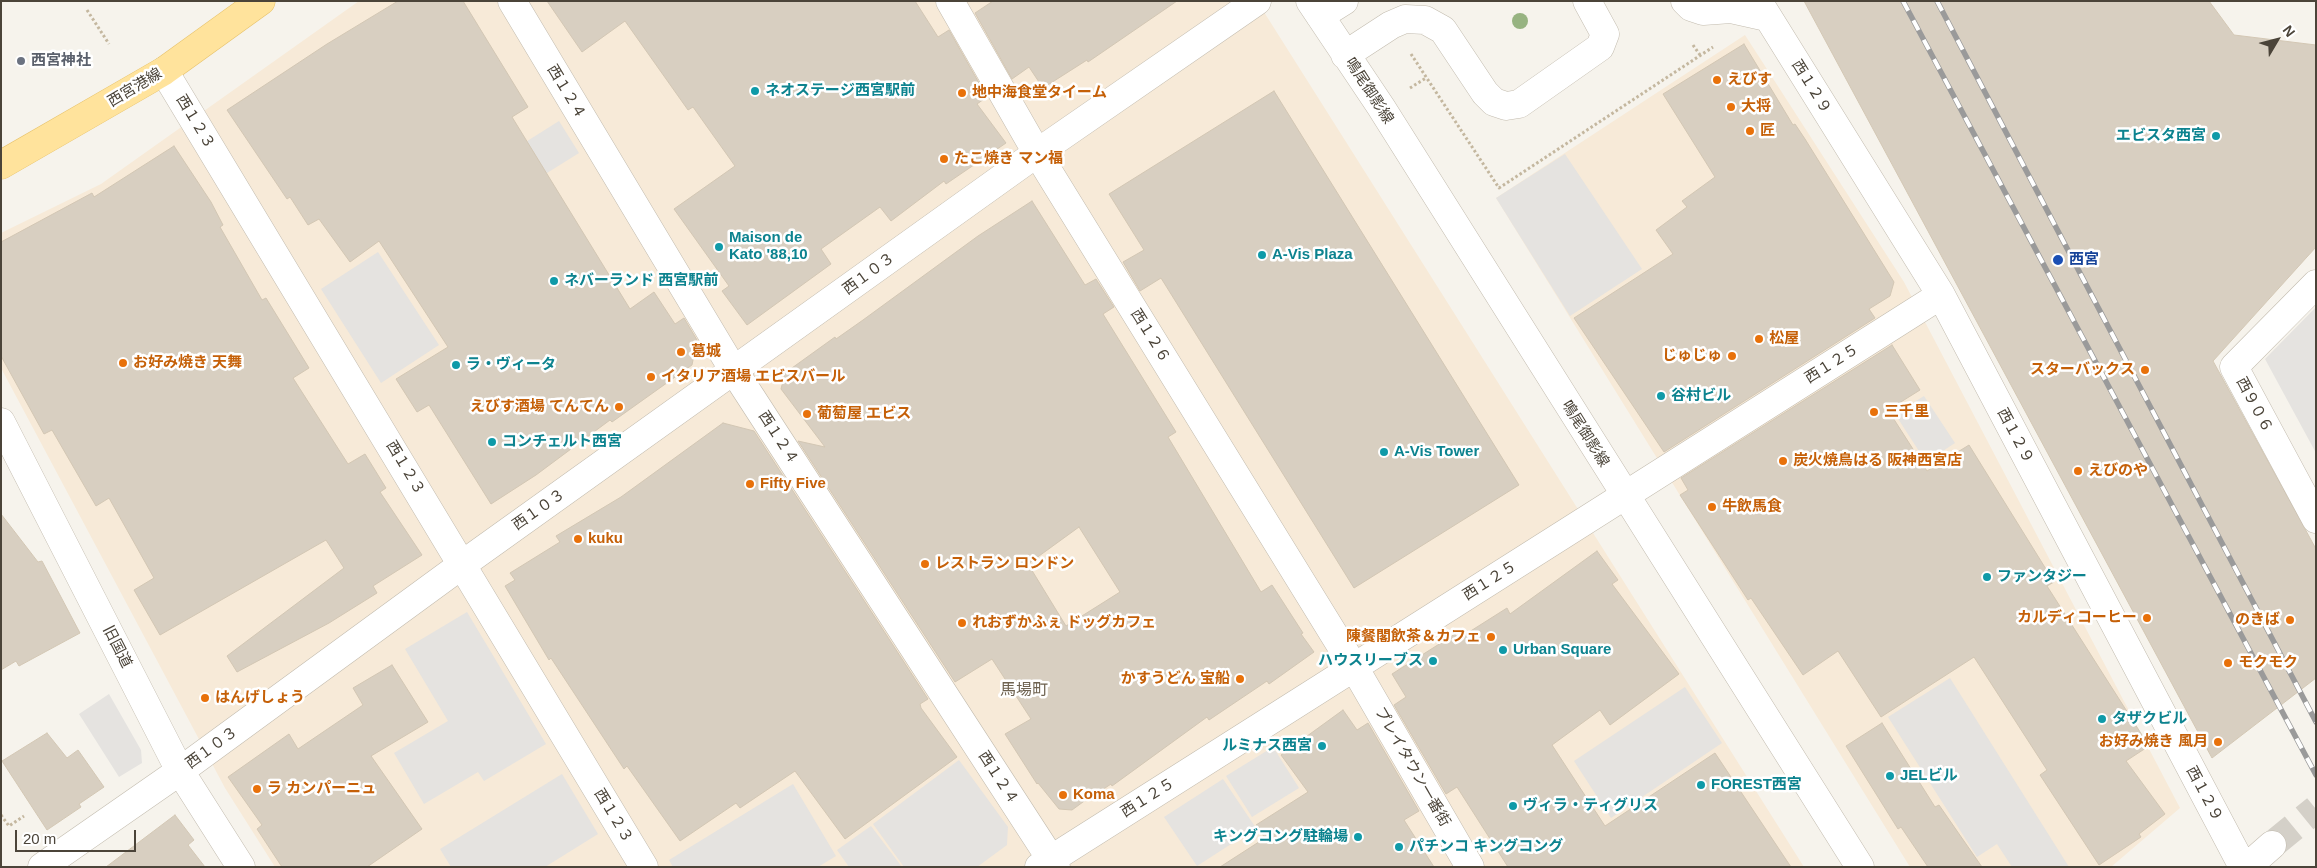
<!DOCTYPE html>
<meta charset="utf-8">
<style>
body{margin:0}
#map{position:relative;width:2317px;height:868px;overflow:hidden;background:#f6f3ec;font-family:Helvetica,sans-serif}
canvas{display:block}
.frame{position:absolute;inset:0;border:2px solid #4b4439;pointer-events:none}
.north{position:absolute;left:2252px;top:15px;width:50px;height:50px;-webkit-text-stroke:4px #fff;paint-order:stroke;rotate:53deg;font-size:14px;font-weight:700;line-height:20px;text-align:center;color:#4b4439}
.north::after{content:'';display:block;margin:auto;width:18px;height:22px;background:#4b4439;clip-path:polygon(50% 0,100% 100%,50% 72%,0 100%)}
.scale{position:absolute;left:15px;top:830px;width:121px;height:22px;box-sizing:border-box;border:2px solid #4b4439;border-top:0;padding-left:6px;font-size:15px;line-height:18px;white-space:nowrap;color:#4b4439;-webkit-text-stroke:4px #fff;paint-order:stroke}
</style>
<div id="map">
<canvas width="2317" height="868"></canvas>
<div class="frame"></div>
<div class="north">N</div>
<div class="scale">20 m</div>
</div>
<script>
const context = document.querySelector('canvas').getContext('2d');
context.lineJoin = 'round';
function fill(path, color) { context.fillStyle = color; context.fill(path, 'evenodd'); }
const shape = rows => new Path2D(rows.map(r => 'M' + r).join(''));
function stroke(path, color, width, dash) { context.strokeStyle = color; context.lineWidth = width; context.lineCap = dash ? 'butt' : 'round'; context.setLineDash(dash || []); context.stroke(path); }
function label(font, color, halo, rows, align = 'center') {
  context.font = font + ' Helvetica,"Noto Sans JP",sans-serif'; context.lineWidth = 5; context.setLineDash([]); context.textBaseline = 'middle'; context.strokeStyle = halo; context.fillStyle = color; for (const [text, x, y, turn = 0] of rows) {
    context.save(); context.translate(x, y); context.rotate((+turn || 0) * Math.PI / 180); context.textAlign = isNaN(turn) ? turn : align; if (halo) context.strokeText(text, 0, 0); context.fillText(text, 0, 0); context.restore();
  }
}
fill(shape([
 [359,1,1257,1,1804,867,275,867,225,788,1,368,1,233,101,184],
 [1745,35,1904,282,2180,808,2111,867,1910,867,1496,198]
]), '#f7ead8');
fill(shape([
 [559,121,579,153,459,228,440,196],
 [1565,154,1642,269,1570,316,1496,198],
 [378,252,439,345,381,383,321,289],
 [2316,307,2316,453,2265,359],
 [1924,396,1955,443,1926,462,1895,414],
 [467,612,546,744,484,781,478,772,424,804,394,753,448,721,405,649],
 [1950,678,2069,867,2012,867,1997,844,1977,857,1888,717],
 [1685,687,1722,743,1611,818,1574,761],
 [109,694,141,750,142,763,119,777,79,714],
 [1273,747,1299,788,1252,817,1226,776],
 [959,760,1008,827,1007,845,977,867,904,867,873,824],
 [562,774,598,834,545,867,451,867,440,849],
 [1223,779,1256,828,1197,866,1164,817],
 [793,784,836,856,818,867,673,867,669,860],
 [871,826,902,867,849,867,837,850]
]), '#e5e3e0');
const building = shape([
 [398,1,463,1,528,107,512,117,630,309,654,292,675,324,684,318,697,340,692,365,612,422,610,420,536,475,491,504,429,405,417,412,396,379,448,347,379,241,350,262,319,219,308,225,290,197,287,199,227,110,327,44,398,1],
 [547,1,915,1,938,37,949,30,987,97,977,104,1006,143,946,184,944,181,891,221,880,207,821,249,831,264,747,325,722,291,729,286,674,209,735,166,693,107,688,110,625,21,582,52,547,1],
 [993,1,1177,1,1088,62,1087,60,1043,88,1029,67,1012,79,975,13,993,1],
 [1804,1,2209,1,2234,35,2316,45,2316,247,2213,361,2316,549,2316,678,2212,758,1804,1],
 [1744,44,1793,125,1795,124,1805,139,1894,282,1890,296,1869,309,1875,318,1664,452,1574,318,1673,254,1656,230,1687,207,1682,201,1715,177,1663,94,1744,44],
 [1274,91,1519,485,1354,588,1161,278,1140,291,1123,262,1144,250,1109,194,1274,91],
 [174,146,211,202,223,225,220,227,262,300,266,298,309,368,293,378,348,464,365,454,386,488,380,492,422,555,373,586,377,593,329,623,237,672,227,656,344,568,326,540,160,635,134,590,154,578,109,498,96,506,52,430,44,434,1,356,1,242,92,193,94,197,174,146],
 [1032,201,1085,285,1096,279,1114,307,1103,314,1176,432,1168,437,1261,592,1272,585,1303,633,1301,634,1314,652,1269,684,1267,681,1209,720,1207,717,1112,786,1111,784,1099,792,1098,791,1072,810,1059,809,1038,783,1037,784,1005,734,1031,719,992,659,955,682,798,441,825,447,781,389,785,373,835,337,836,339,863,320,978,236,1032,201],
 [1079,527,1120,592,1066,626,1028,564,1079,527],
 [1892,345,1920,390,1888,410,1927,471,1969,445,2054,582,2047,586,2149,746,2126,761,2165,814,2139,834,2141,837,2099,865,2040,775,2047,770,1974,657,1881,717,1838,651,1803,675,1751,598,1748,600,1680,495,1688,490,1681,478,1892,345],
 [723,423,754,431,928,699,920,704,921,708,957,757,845,839,795,771,740,808,736,803,680,841,627,766,624,769,551,658,549,660,505,586,515,580,510,573,560,542,556,536,621,497,723,423],
 [1,514,38,562,42,561,80,633,19,666,16,661,1,670,1,514],
 [1597,551,1618,580,1612,584,1679,674,1610,725,1600,710,1552,745,1605,826,1715,753,1791,867,1508,867,1457,787,1446,794,1394,705,1406,697,1392,674,1455,634,1458,639,1507,608,1510,614,1597,551],
 [392,665,428,722,371,756,422,829,367,867,282,867,257,829,262,825,228,777,289,734,298,749,363,705,353,688,392,665],
 [1343,710,1357,730,1368,723,1419,811,1404,820,1434,867,1220,867,1265,838,1256,825,1308,792,1281,755,1343,710],
 [1882,723,1935,807,1939,805,1982,867,1928,867,1901,827,1898,829,1846,746,1882,723],
 [47,733,67,758,78,750,104,787,79,804,81,807,47,830,2,761,47,733],
 [175,815,194,840,188,845,205,867,106,867,175,815]
]);
fill(building, '#d8cfc1');
stroke(building, '#d3c7b4', 1);
stroke(shape([
 [2272,845,2316,809]
]), '#d4d0c8', 28, [28, 14]);
const minor = shape([
 [512,1,734,371,1056,867],
 [950,1,1037,153,1354,667,1470,867],
 [1310,1,1381,107,1860,867],
 [1685,1,1691,7,1703,11,1731,9,1767,17],
 [1758,1,1941,295,2243,867],
 [1320,16,1344,1],
 [1345,55,1391,25,1405,19,1425,20,1443,30,1485,93,1494,102,1506,106,1519,104,1600,47,1605,34,1587,1],
 [164,71,644,867],
 [2316,284,2234,367,2316,519],
 [1,422,180,771,241,867],
 [42,867,180,771,463,564,1037,153,1257,1],
 [1039,867,1941,295],
 [2247,867,2272,845]
]);
const major = shape([
 [1,165,164,71,261,1]
]);
stroke(minor, '#c2bbae', 29);
stroke(major, '#e6c16a', 29);
stroke(shape([
 [87,10,109,44],
 [1693,45,1700,55],
 [1411,54,1499,188,1713,47],
 [1410,88,1426,78],
 [1,815,9,826,24,816]
]), '#c4b79f', 3, [2.5, 2.5]);
stroke(minor, '#fff', 28);
stroke(major, '#ffe39c', 28);
const rail = shape([
 [1903,1,2316,775],
 [1937,1,2316,722]
]);
stroke(rail, '#9a9a9a', 5.5);
stroke(rail, '#fff', 4, [11]);
context.fillStyle = '#97b381';
for (const [x, y] of [
 [1520,21]
]) { context.beginPath(); context.arc(x, y, 8, 0, 2 * Math.PI); context.fill(); }
for (const [x, y, r, color] of [
 [21,61,5,"#6b7280"],
 [1717,80,5,"#e8710a"],
 [755,91,5,"#0f9aa8"],
 [962,93,5,"#e8710a"],
 [1731,107,5,"#e8710a"],
 [1750,131,5,"#e8710a"],
 [2216,136,5,"#0f9aa8"],
 [944,159,5,"#e8710a"],
 [719,247,5,"#0f9aa8"],
 [1262,255,5,"#0f9aa8"],
 [2058,260,6,"#1a4fb4"],
 [554,281,5,"#0f9aa8"],
 [1759,339,5,"#e8710a"],
 [681,352,5,"#e8710a"],
 [1732,356,5,"#e8710a"],
 [123,363,5,"#e8710a"],
 [456,365,5,"#0f9aa8"],
 [2145,370,5,"#e8710a"],
 [651,377,5,"#e8710a"],
 [1661,396,5,"#0f9aa8"],
 [619,407,5,"#e8710a"],
 [1874,412,5,"#e8710a"],
 [807,414,5,"#e8710a"],
 [492,442,5,"#0f9aa8"],
 [1384,452,5,"#0f9aa8"],
 [1783,461,5,"#e8710a"],
 [2078,471,5,"#e8710a"],
 [750,484,5,"#e8710a"],
 [1712,507,5,"#e8710a"],
 [578,539,5,"#e8710a"],
 [925,564,5,"#e8710a"],
 [1987,577,5,"#0f9aa8"],
 [2147,618,5,"#e8710a"],
 [2290,620,5,"#e8710a"],
 [962,623,5,"#e8710a"],
 [1491,637,5,"#e8710a"],
 [1503,650,5,"#0f9aa8"],
 [1433,661,5,"#0f9aa8"],
 [2228,663,5,"#e8710a"],
 [1240,679,5,"#e8710a"],
 [205,698,5,"#e8710a"],
 [2102,719,5,"#0f9aa8"],
 [2218,742,5,"#e8710a"],
 [1322,746,5,"#0f9aa8"],
 [1890,776,5,"#0f9aa8"],
 [1701,785,5,"#0f9aa8"],
 [257,789,5,"#e8710a"],
 [1063,795,5,"#e8710a"],
 [1513,806,5,"#0f9aa8"],
 [1358,837,5,"#0f9aa8"],
 [1399,847,5,"#0f9aa8"]
]) { const dot = new Path2D(); dot.arc(x, y, r, 0, 2 * Math.PI); context.fillStyle = color; context.fill(dot); stroke(dot, '#fff', 2); }
label('bold 15px', '#5b616d', '#fff', [
 ["西宮神社",31,61]
], 'left');
label('bold 15px', '#c56008', '#fff', [
 ["えびす",1727,80],
 ["地中海食堂タイーム",972,93],
 ["大将",1741,107],
 ["匠",1760,131],
 ["たこ焼き マン福",954,159],
 ["松屋",1769,339],
 ["葛城",691,352],
 ["じゅじゅ",1722,356,"right"],
 ["お好み焼き 天舞",133,363],
 ["スターバックス",2135,370,"right"],
 ["イタリア酒場 エビスバール",661,377],
 ["えびす酒場 てんてん",609,407,"right"],
 ["三千里",1884,412],
 ["葡萄屋 エビス",817,414],
 ["炭火焼鳥はる 阪神西宮店",1793,461],
 ["えびのや",2088,471],
 ["Fifty Five",760,484],
 ["牛飲馬食",1722,507],
 ["kuku",588,539],
 ["レストラン ロンドン",935,564],
 ["カルディコーヒー",2137,618,"right"],
 ["のきば",2280,620,"right"],
 ["れおずかふぇ ドッグカフェ",972,623],
 ["陳餐閣飲茶＆カフェ",1481,637,"right"],
 ["モクモク",2238,663],
 ["かすうどん 宝船",1230,679,"right"],
 ["はんげしょう",215,698],
 ["お好み焼き 風月",2208,742,"right"],
 ["ラ カンパーニュ",267,789],
 ["Koma",1073,795]
], 'left');
label('15px', '#4b4439', '#fff', [
 ["西１２９",1811,87,58],
 ["西宮港線",135,88,-31],
 ["鳴尾御影線",1369,91,57],
 ["西１２４",566,92,59],
 ["西１２３",195,122,59],
 ["西１０３",869,274,-36],
 ["西１２６",1150,336,58],
 ["西１２５",1832,364,-32],
 ["西９０６",2254,405,62],
 ["鳴尾御影線",1585,434,58],
 ["西１２９",2015,436,62],
 ["西１２４",778,438,57],
 ["西１２３",405,468,59],
 ["西１０３",539,510,-35],
 ["西１２５",1490,581,-32],
 ["旧国道",117,647,63],
 ["西１０３",212,748,-36],
 ["プレイタウン一番街",1412,767,60],
 ["西１２４",998,778,57],
 ["西１２９",2204,794,62],
 ["西１２５",1148,798,-32],
 ["西１２３",613,816,59]
]);
label('bold 15px', '#0d838f', '#fff', [
 ["ネオステージ西宮駅前",765,91],
 ["エビスタ西宮",2206,136,"right"],
 ["Maison de",729,238],
 ["Kato '88,10",729,255],
 ["A-Vis Plaza",1272,255],
 ["ネバーランド 西宮駅前",564,281],
 ["ラ・ヴィータ",466,365],
 ["谷村ビル",1671,396],
 ["コンチェルト西宮",502,442],
 ["A-Vis Tower",1394,452],
 ["ファンタジー",1997,577],
 ["Urban Square",1513,650],
 ["ハウスリーブス",1423,661,"right"],
 ["タザクビル",2112,719],
 ["ルミナス西宮",1312,746,"right"],
 ["JELビル",1900,776],
 ["FOREST西宮",1711,785],
 ["ヴィラ・ティグリス",1523,806],
 ["キングコング駐輪場",1348,837,"right"],
 ["パチンコ キングコング",1409,847]
], 'left');
label('bold 15px', '#164399', '#fff', [
 ["西宮",2069,260]
], 'left');
label('16px', '#6e6250', '#fff', [
 ["馬場町",1024,691]
]);
</script>
